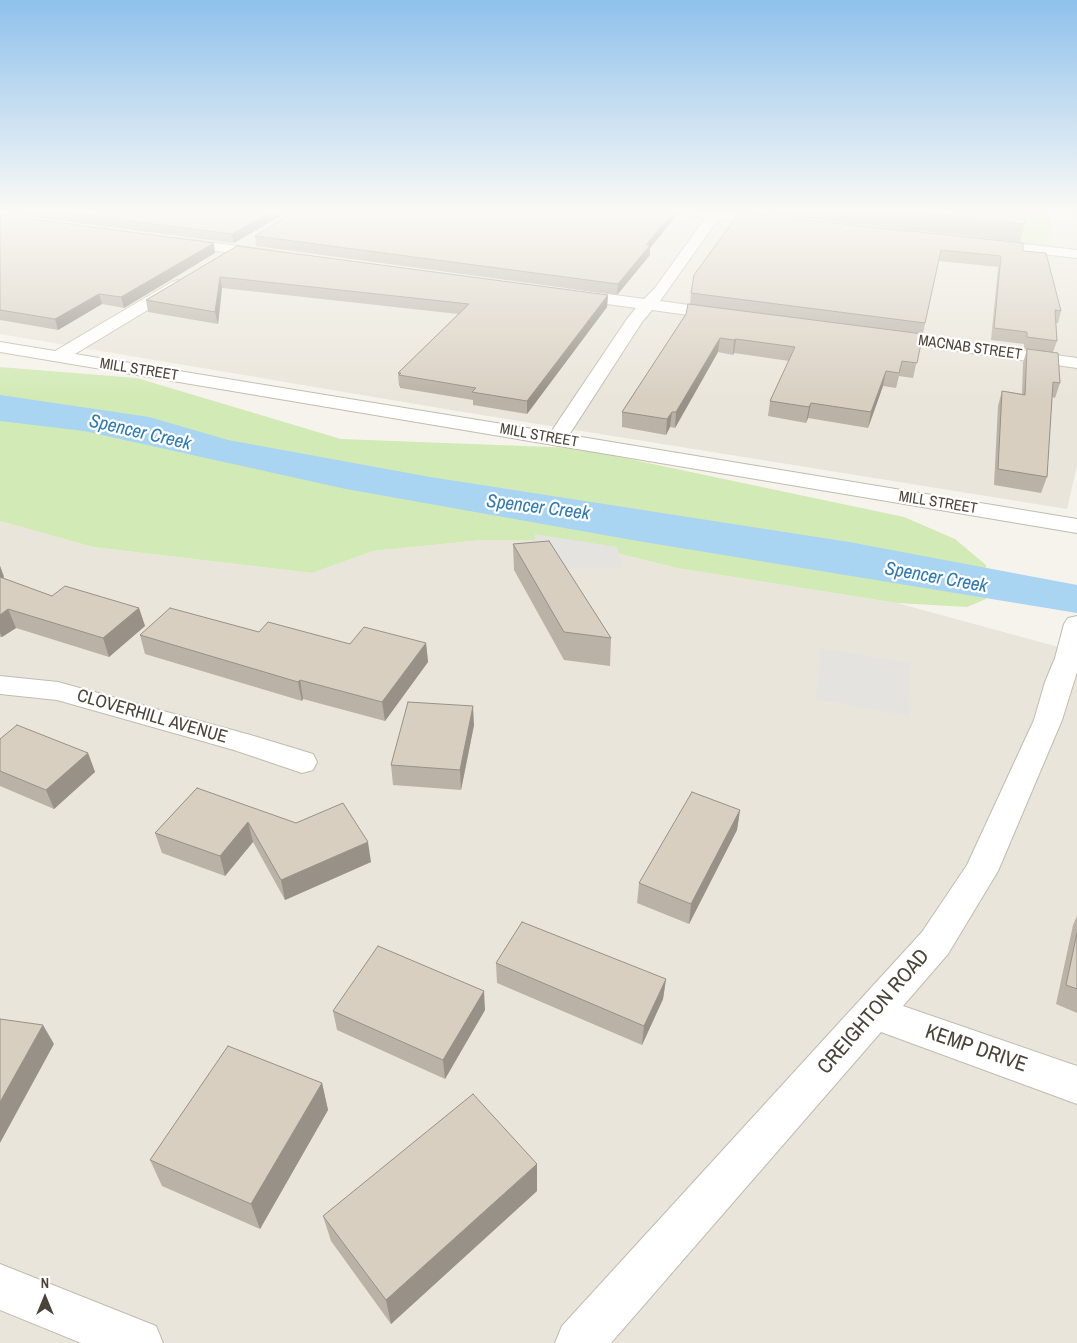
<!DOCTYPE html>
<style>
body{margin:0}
#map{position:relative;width:1077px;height:1343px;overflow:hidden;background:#f6f3ec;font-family:"Archivo Narrow",sans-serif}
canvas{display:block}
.north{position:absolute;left:20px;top:1273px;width:50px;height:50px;-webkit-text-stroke:4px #fff;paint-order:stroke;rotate:0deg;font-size:14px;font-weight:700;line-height:20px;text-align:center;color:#4b4439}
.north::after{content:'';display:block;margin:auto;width:18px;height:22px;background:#4b4439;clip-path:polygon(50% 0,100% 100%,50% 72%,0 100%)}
</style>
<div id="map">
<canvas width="1077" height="1343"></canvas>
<div class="north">N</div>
</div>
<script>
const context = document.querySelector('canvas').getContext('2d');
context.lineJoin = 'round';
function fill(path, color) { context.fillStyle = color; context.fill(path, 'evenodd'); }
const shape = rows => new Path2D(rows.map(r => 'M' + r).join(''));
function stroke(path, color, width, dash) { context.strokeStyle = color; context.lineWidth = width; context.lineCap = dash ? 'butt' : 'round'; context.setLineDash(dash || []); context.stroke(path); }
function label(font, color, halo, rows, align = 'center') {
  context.font = font + ' "Archivo Narrow",sans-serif'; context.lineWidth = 4.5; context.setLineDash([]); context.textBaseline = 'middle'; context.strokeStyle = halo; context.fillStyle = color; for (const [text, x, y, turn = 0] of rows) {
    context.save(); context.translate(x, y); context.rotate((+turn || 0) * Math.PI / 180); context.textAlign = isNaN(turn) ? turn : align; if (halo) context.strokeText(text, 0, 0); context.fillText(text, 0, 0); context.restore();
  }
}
fill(shape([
 [0,211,1077,211,1077,466,1067,509,457,411,0,334],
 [0,521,93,547,312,573,373,551,482,540,569,541,677,568,897,603,1077,652,1077,1343,0,1343]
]), '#eae5da');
fill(shape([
 [845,211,1051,211,1048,246,841,221],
 [0,367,137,378,341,439,577,448,904,517,955,539,986,565,986,599,967,607,897,603,677,568,568,541,482,540,373,551,312,573,93,547,0,521]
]), '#d2eab5');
fill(shape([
 [535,534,617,547,623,568,533,569],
 [821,648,911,663,909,716,815,699]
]), '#e5e3e0');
fill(shape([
 [0,395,149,417,228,440,430,477,849,542,1077,585,1077,613,638,541,346,489,84,431,0,421]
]), '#a9d4f2');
const minor = shape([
 [680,211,725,211,772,216,779,220,772,224,719,218,660,301,725,310,731,311,733,315,731,319,725,320,652,310,642,322,569,435,1077,519,1077,533,0,352,0,342,55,351,172,282,178,280,184,282,186,285,184,288,75,354,551,432,627,319,636,308,571,299,565,297,563,294,565,291,571,289,644,299,655,288,706,217,687,215,680,211],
 [177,238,269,250,274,251,276,254,274,257,269,258,172,245,170,242,172,239,177,238],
 [987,240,1077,250,1077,258,982,247,980,244,982,241,987,240],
 [884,331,1077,358,1077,368,878,340,875,336,878,332,884,331],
 [1077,616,1077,672,1062,720,998,871,948,954,903,1006,1077,1066,1077,1104,881,1032,611,1343,555,1343,562,1326,922,932,967,865,1034,720,1045,682,1055,658,1064,624,1068,618,1077,616],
 [0,676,58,682,254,736,313,754,317,762,313,770,302,773,234,750,57,700,0,694,0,676],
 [0,1264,156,1326,163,1343,81,1343,0,1310,0,1264]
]);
stroke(minor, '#c2bbae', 2);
fill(minor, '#fff');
fill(shape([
 [0,211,289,211,234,243,0,213],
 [746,211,1025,211,1025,224,1020,242,746,212],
 [679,213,650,248,650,255,617,295,256,246,255,236],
 [739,213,1023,251,1061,311,1058,323,1056,323,1057,341,1053,352,1060,383,1055,398,1052,397,1047,477,1041,493,994,485,998,406,1002,391,1022,394,1023,363,1027,349,1024,349,1024,344,991,340,998,267,939,261,913,378,899,376,896,388,883,386,868,428,808,418,806,423,768,416,770,401,789,361,734,353,733,355,718,352,675,428,670,427,666,435,622,427,622,412,686,314,690,304,691,293],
 [0,215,215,253,124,308,102,304,58,330,0,320],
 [237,246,608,295,607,307,527,414,473,405,473,400,400,388,400,386,399,386,398,373,458,314,222,288,218,324,148,312,146,300],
 [513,544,611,638,610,666,564,660,514,570],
 [0,566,4,577,3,578,52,596,139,608,145,626,109,657,16,628,2,637,0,637],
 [259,632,350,644,426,643,428,662,385,721,303,699,302,701,145,654,140,635],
 [474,725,461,790,393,785,391,765],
 [0,739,88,753,95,772,54,809,0,786],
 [197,788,371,862,285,900,253,842,225,876,162,853,155,833],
 [740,810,737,830,689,924,637,903,639,883],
 [1077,916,1077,1013,1056,1004,1073,925],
 [496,963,666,979,663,999,642,1045,497,983],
 [485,1010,445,1079,337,1030,333,1011],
 [322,1083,328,1110,260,1229,162,1186,150,1160],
 [537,1191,391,1324,331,1241,323,1216]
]), '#bab2a6');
fill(shape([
 [272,211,289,211,234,243,232,234],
 [674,211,679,211,679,213,650,248,650,255,617,295,618,284,646,245],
 [214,243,215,253,124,308,121,297],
 [220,277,222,288,218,324,215,312],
 [99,294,102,304,58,330,55,319],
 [608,295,607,307,527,414,527,401],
 [720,338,718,352,675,428,676,412],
 [736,339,734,353,733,355,734,340],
 [886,371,883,386,868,428,871,412],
 [811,403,808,418,806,423,809,407],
 [672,412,670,427,666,435,667,419],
 [0,566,4,577,0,580],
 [139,608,145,626,109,657,103,638],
 [8,609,16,628,2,637,0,633,0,615],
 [426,643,428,662,385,721,382,702],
 [300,680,303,699,302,701,298,682],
 [473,706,474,725,461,790,460,770],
 [88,753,95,772,54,809,46,790],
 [740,810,737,830,689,924,691,904],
 [248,822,253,842,225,876,220,856],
 [368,842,371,862,285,900,281,880],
 [666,979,663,999,642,1045,644,1026],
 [484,991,485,1010,445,1079,443,1060],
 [43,1025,54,1044,0,1143,0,1102],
 [322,1083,328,1110,260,1229,251,1204],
 [537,1164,537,1191,391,1324,386,1300]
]), '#979187');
const building = shape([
 [54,211,272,211,232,234,54,211],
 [296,211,674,211,646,245,650,245,618,284,255,236,296,211],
 [901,211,1025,211,1025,224,901,211],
 [739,213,1023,243,1023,251,1046,253,1061,311,1055,310,1057,341,1027,337,1027,332,994,328,1001,256,941,250,925,323,691,293,694,275,739,213],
 [0,215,214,243,121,297,99,294,55,319,0,310,0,215],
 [237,246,608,295,527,401,472,392,476,388,399,375,401,373,398,373,469,304,220,277,215,312,146,300,237,246],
 [688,304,923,334,917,363,902,361,899,373,886,371,871,412,811,403,809,407,770,401,795,347,736,339,734,340,720,338,676,412,672,412,667,419,622,412,686,314,688,304],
 [1027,349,1058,353,1060,383,1053,382,1047,477,998,469,1002,391,1025,395,1027,349],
 [549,541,611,638,564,632,513,544,549,541],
 [0,577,52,596,65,586,139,608,103,638,8,609,0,615,0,577],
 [170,608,259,632,268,622,350,644,364,627,426,643,382,702,300,680,298,682,140,635,170,608],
 [408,702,473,706,460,770,391,765,408,702],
 [17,725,88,753,46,790,0,771,0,739,17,725],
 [197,788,296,823,343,803,368,842,281,880,248,822,220,856,155,833,197,788],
 [692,792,740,810,691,904,639,883,692,792],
 [522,922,666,979,644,1026,496,963,522,922],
 [1077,933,1077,989,1066,985,1077,933],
 [378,946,484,991,443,1060,333,1011,378,946],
 [0,1019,43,1025,0,1102,0,1019],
 [228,1046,322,1083,251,1204,150,1160,228,1046],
 [473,1094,537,1164,386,1300,323,1216,473,1094]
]);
fill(building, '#d8cfc1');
stroke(building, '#979187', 1);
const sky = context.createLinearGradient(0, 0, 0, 399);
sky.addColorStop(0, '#8fc1ec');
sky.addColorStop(0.53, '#fbfaf6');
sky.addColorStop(1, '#fbfaf600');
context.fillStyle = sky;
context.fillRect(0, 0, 1077, 399);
label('15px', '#4b4439', '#fff', [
 ["MACNAB STREET",970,348,8],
 ["MILL STREET",139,370,9],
 ["MILL STREET",539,436,10],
 ["MILL STREET",938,503,9]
]);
label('18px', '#4b4439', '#fff', [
 ["CLOVERHILL AVENUE",152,717,16]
]);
label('italic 19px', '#2e7ab2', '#fff', [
 ["Spencer Creek",140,433,13],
 ["Spencer Creek",538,508,7],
 ["Spencer Creek",936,578,10]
]);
label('21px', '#4b4439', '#fff', [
 ["CREIGHTON ROAD",874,1012,-49],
 ["KEMP DRIVE",976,1049,19]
]);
</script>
